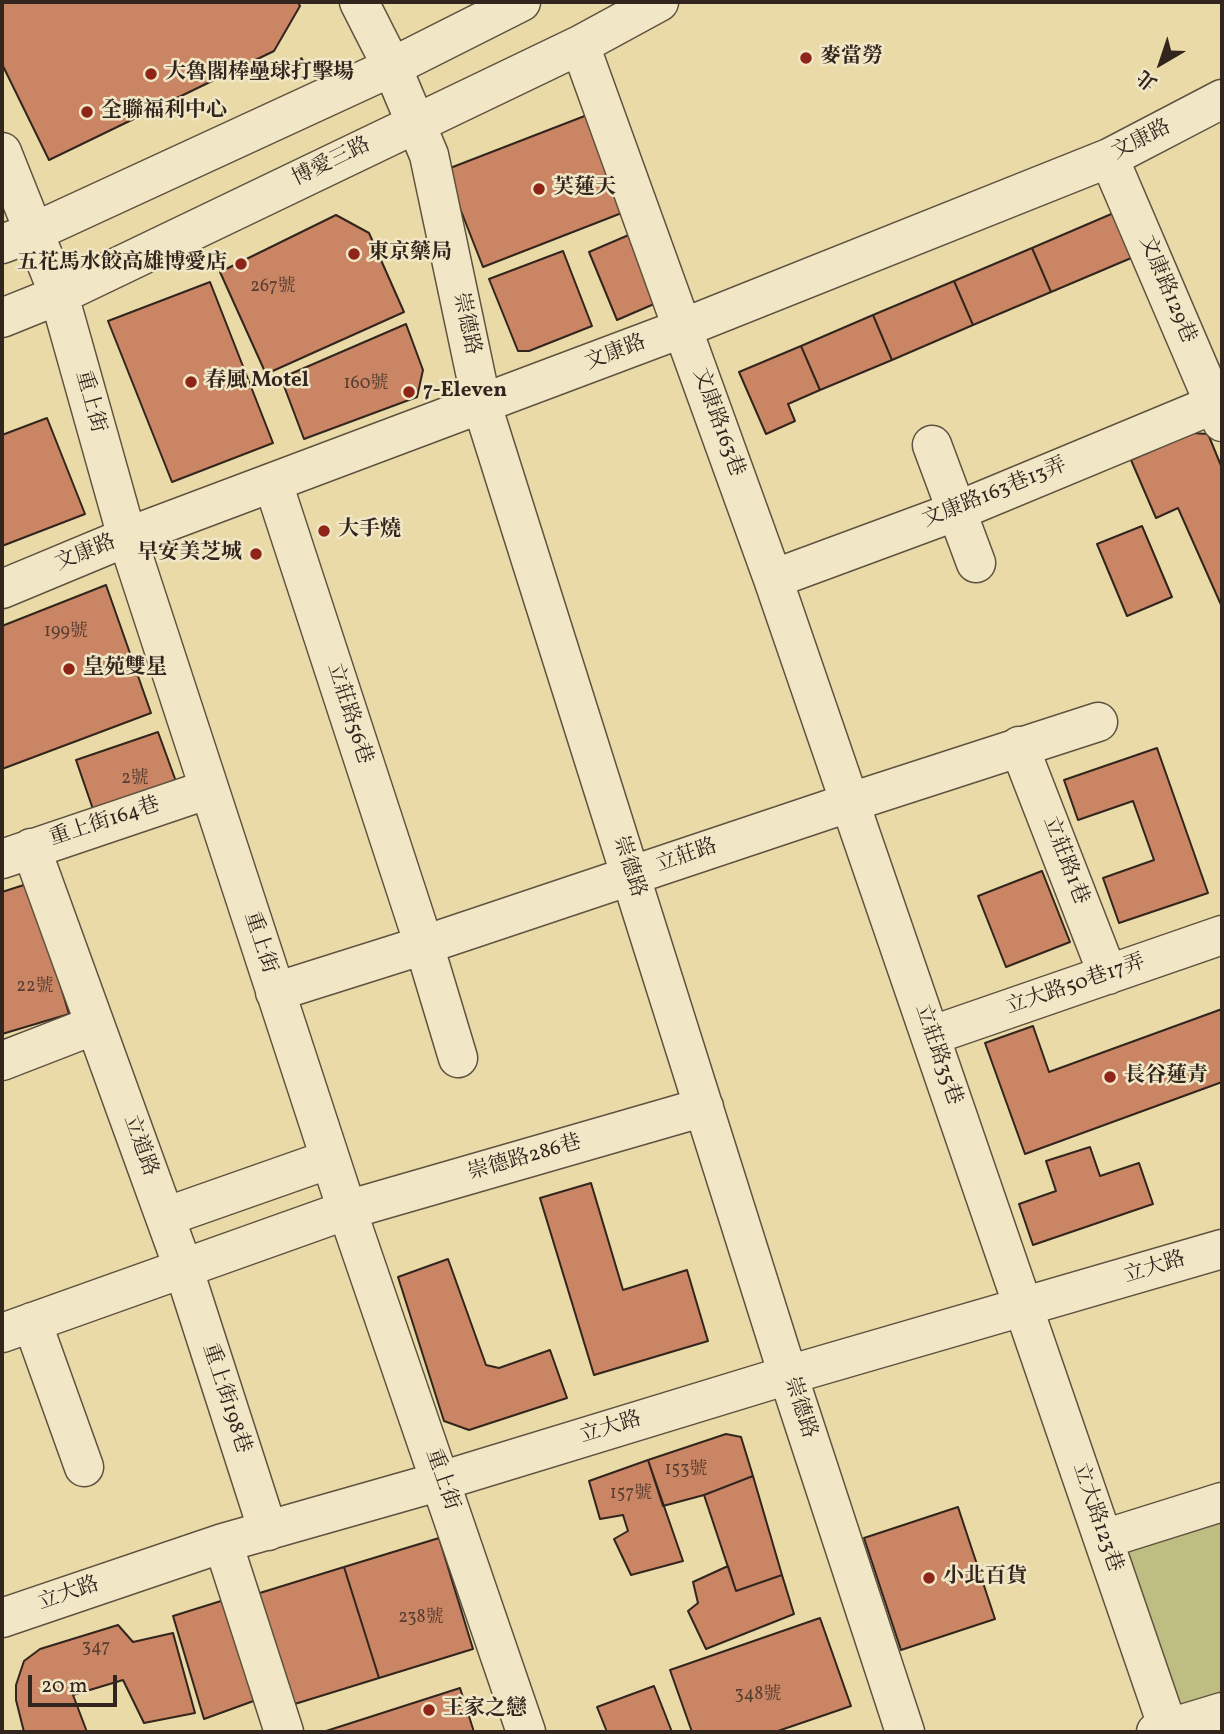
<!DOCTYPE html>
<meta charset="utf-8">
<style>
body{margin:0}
#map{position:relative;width:1224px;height:1734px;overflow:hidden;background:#e9daa8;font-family:Vollkorn,"Noto Serif TC",serif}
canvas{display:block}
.frame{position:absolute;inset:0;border:4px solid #31251e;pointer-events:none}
.north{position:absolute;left:1126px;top:28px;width:70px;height:70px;-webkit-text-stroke:5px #f1e7c6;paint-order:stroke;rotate:219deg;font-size:19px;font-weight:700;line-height:28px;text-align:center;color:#31251e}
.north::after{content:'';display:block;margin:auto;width:24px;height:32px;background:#31251e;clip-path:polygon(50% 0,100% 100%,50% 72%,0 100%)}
.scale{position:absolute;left:28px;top:1675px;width:89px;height:32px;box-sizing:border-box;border:4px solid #31251e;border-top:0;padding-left:9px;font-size:21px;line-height:24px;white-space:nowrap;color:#31251e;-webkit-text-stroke:5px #f1e7c6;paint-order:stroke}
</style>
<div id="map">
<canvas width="1224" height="1734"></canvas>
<div class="frame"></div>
<div class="north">北</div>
<div class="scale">20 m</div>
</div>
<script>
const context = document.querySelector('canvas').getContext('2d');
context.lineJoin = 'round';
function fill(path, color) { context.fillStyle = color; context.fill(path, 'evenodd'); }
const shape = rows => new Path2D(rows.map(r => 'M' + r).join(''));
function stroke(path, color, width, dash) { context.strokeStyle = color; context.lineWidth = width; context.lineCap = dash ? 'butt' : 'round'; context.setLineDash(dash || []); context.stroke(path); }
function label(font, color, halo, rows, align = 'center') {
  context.font = font + ' Vollkorn,"Noto Serif TC",serif'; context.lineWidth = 5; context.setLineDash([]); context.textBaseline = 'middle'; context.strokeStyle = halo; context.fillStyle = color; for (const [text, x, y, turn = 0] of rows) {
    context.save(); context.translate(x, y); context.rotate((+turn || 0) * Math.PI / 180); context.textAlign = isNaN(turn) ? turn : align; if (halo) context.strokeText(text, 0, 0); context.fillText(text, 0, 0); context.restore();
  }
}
fill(shape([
 [1222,1522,1222,1704,1179,1717,1121,1549]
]), '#bebd82');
const building = shape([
 [2,2,298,2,300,6,274,51,49,160,2,64,2,2],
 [595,112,632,209,483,267,445,170,595,112],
 [1123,209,1143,253,1051,292,1032,248,1123,209],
 [336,215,369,233,404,312,266,374,220,272,336,215],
 [631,234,661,301,617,320,589,252,631,234],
 [1032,248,1051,292,973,325,954,281,1032,248],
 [563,251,592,326,529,351,518,351,489,279,563,251],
 [954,281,973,325,892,360,873,315,954,281],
 [210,282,273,443,172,482,108,321,210,282],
 [873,315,892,360,820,390,801,346,873,315],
 [406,324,423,370,417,397,304,439,281,378,406,324],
 [801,346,820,390,788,404,795,421,766,434,739,372,801,346],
 [47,418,85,514,2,546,2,435,47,418],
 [1192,433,1208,434,1222,468,1222,607,1178,508,1156,518,1131,460,1192,433],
 [1142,526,1172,597,1127,616,1097,544,1142,526],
 [106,585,151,713,2,769,2,626,106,585],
 [158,732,178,787,95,815,76,760,158,732],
 [1157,748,1208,893,1119,923,1103,878,1154,860,1133,801,1078,820,1064,780,1157,748],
 [1042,871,1070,942,1006,967,978,896,1042,871],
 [30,883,69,1014,2,1034,2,892,30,883],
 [1222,1009,1222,1082,1025,1154,985,1043,1033,1026,1049,1072,1222,1009],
 [1090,1147,1100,1176,1139,1163,1153,1204,1033,1245,1019,1204,1056,1191,1046,1161,1090,1147],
 [591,1183,623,1290,687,1270,708,1341,594,1375,540,1198,591,1183],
 [448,1259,486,1365,499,1368,550,1350,567,1398,469,1430,444,1421,398,1277,448,1259],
 [726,1434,741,1437,753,1476,704,1495,663,1506,648,1460,726,1434],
 [648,1460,683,1561,631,1575,614,1539,628,1531,623,1515,600,1519,589,1481,648,1460],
 [753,1476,782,1575,736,1591,704,1495,753,1476],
 [958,1507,995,1619,901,1650,864,1538,958,1507],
 [439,1538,473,1649,379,1678,344,1567,439,1538],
 [728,1566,736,1591,782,1575,794,1614,706,1649,688,1611,698,1603,693,1582,728,1566],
 [344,1567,379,1678,285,1707,250,1596,344,1567],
 [221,1601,245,1615,270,1695,204,1719,173,1616,221,1601],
 [820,1618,851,1706,775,1732,692,1732,670,1670,820,1618],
 [118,1625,133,1642,173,1633,195,1713,144,1723,123,1680,73,1695,87,1732,24,1732,16,1700,16,1685,24,1661,40,1649,118,1625],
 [654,1686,672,1732,607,1732,597,1707,654,1686],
 [460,1688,474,1732,323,1732,460,1688]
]);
fill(building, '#c98564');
stroke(building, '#31251e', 2);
const minor = shape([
 [359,2,392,67,429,155,482,405,788,1375,905,1732],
 [580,45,773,579,1168,1728],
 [2,152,59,295,127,537,347,1210,526,1732],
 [1109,158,1222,422],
 [2,244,34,232,392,67,521,2],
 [2,318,59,295,580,45,659,2],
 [932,445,976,563],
 [273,483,424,945,458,1058],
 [773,579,957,511,1222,401],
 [2,589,127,537,683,328,1109,158,1222,99],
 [1019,746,1108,975],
 [31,848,183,1267,268,1531],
 [2,859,209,789],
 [275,992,424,945,851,802,1098,722],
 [930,1036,1222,935],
 [2,1061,95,1025],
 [165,1217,330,1159],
 [32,1322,84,1467],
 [2,1333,347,1210,704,1107],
 [1104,1539,1222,1502],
 [223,1543,284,1732],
 [2,1618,223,1543,441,1481,788,1375,1222,1249],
 [1156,1732,1222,1712]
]);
stroke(minor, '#5f5240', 41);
stroke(shape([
 [300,58,306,69]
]), '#31251e', 4.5, [5, 3.5]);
stroke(minor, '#f1e7c6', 38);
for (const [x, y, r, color] of [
 [806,58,7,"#8f2418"],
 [151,74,7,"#8f2418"],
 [87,112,7,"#8f2418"],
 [539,189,7,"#8f2418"],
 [354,254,7,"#8f2418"],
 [241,264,7,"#8f2418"],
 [191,382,7,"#8f2418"],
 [409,392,7,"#8f2418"],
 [324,531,7,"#8f2418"],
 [256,554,7,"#8f2418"],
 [69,669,7,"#8f2418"],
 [1110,1077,7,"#8f2418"],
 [929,1578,7,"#8f2418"],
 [429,1710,7,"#8f2418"]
]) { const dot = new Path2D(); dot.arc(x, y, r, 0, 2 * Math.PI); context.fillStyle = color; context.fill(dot); stroke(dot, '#f1e7c6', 2.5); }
label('18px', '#573d30', null, [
 ["267號",273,288],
 ["160號",366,385],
 ["199號",66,633],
 ["2號",135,780],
 ["22號",35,988],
 ["153號",686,1471],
 ["157號",631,1495],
 ["238號",421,1619],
 ["347",96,1649],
 ["348號",758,1696]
]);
label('bold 21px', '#31251e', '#f1e7c6', [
 ["麥當勞",820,58],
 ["大魯閣棒壘球打擊場",165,74],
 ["全聯福利中心",101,112],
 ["芙蓮天",553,189],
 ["東京藥局",368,254],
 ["五花馬水餃高雄博愛店",227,264,"right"],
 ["春風 Motel",205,382],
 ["7-Eleven",423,392],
 ["大手燒",338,531],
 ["早安美芝城",242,554,"right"],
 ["皇苑雙星",83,669],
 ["長谷蓮青",1124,1077],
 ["小北百貨",943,1578],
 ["王家之戀",443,1710]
], 'left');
label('21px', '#31251e', '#f1e7c6', [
 ["文康路",1142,141,-27],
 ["博愛三路",332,163,-26],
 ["文康路129巷",1166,290,67],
 ["崇德路",465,324,78],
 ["文康路",616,354,-21],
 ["重上街",89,402,75],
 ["文康路163巷",717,423,70],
 ["文康路163巷13弄",995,494,-22],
 ["文康路",86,554,-22],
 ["立莊路56巷",348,714,72],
 ["重上街164巷",105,823,-18],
 ["立莊路",687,857,-19],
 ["立莊路1巷",1064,861,69],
 ["崇德路",628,867,72],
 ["重上街",259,943,72],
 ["立大路50巷17弄",1076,986,-19],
 ["立莊路35巷",937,1055,71],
 ["立道路",139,1146,70],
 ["崇德路286巷",525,1159,-16],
 ["立大路",1155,1269,-17],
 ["重上街198巷",225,1399,72],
 ["崇德路",799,1408,72],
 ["立大路",611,1429,-17],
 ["重上街",441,1480,71],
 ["立大路123巷",1096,1518,71],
 ["立大路",69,1595,-19]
]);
</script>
